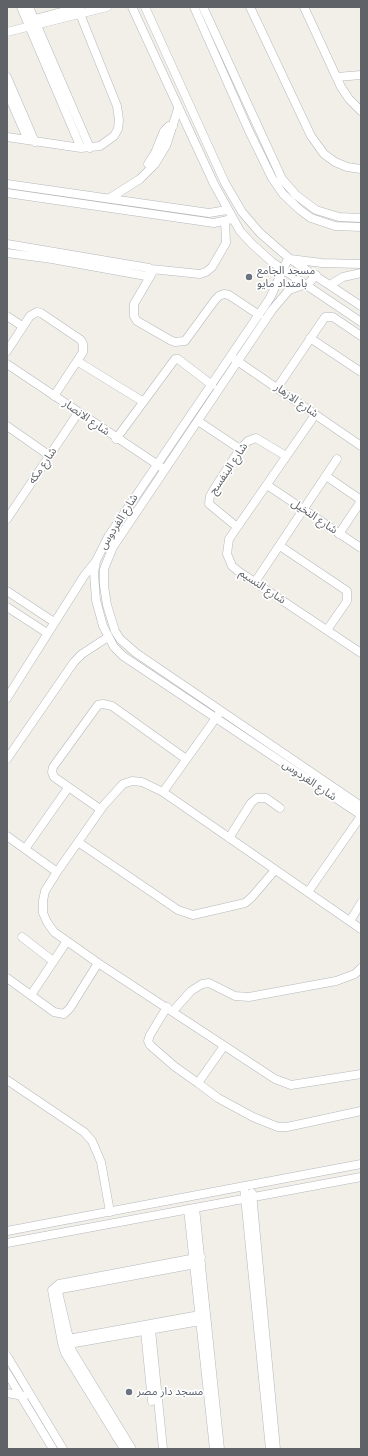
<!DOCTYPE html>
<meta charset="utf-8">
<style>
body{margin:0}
#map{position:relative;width:368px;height:1456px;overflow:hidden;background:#f1efe8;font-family:Poppins,sans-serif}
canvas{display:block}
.frame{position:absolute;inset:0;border:8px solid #5f6368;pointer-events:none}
</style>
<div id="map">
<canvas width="368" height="1456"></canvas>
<div class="frame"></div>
</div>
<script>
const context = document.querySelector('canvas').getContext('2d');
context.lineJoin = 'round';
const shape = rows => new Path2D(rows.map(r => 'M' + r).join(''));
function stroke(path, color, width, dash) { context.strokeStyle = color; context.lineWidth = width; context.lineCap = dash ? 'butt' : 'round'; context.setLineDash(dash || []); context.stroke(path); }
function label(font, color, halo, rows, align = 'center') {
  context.font = font + ' Poppins,"Noto Sans Arabic",sans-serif'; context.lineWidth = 3.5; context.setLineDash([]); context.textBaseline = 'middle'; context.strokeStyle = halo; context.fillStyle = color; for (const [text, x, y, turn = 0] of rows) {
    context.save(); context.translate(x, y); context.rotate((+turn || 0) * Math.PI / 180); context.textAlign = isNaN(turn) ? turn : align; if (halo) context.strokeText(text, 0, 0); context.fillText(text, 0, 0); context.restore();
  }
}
const minor = shape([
 [21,7,81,148],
 [29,7,90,148],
 [132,7,214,184,240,231,252,244,272,262,361,322],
 [145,7,225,183,242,212,260,233,290,259,361,306],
 [194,7,249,131,272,178,283,194,300,210,311,218,335,226,361,227],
 [203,7,282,179,296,195,316,210,339,217,361,218],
 [250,7,311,136,324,154,335,162,347,167,361,169],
 [304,7,341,87,349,99,361,111],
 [31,20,80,7],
 [7,32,107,7],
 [7,77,35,142],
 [337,77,361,75],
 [7,92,28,140],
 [7,137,81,148,100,146,114,136,118,129,119,120,117,106,80,14],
 [148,164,155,153,164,131,169,126,173,126],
 [7,184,209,213,227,210],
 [7,193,214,223,232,219],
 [110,198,140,179,155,164,166,146,178,109],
 [7,244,149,268,152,273,146,276,52,259,7,253],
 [361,264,322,263,290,259,287,261,270,298,108,537,96,561,94,573,96,600,103,626,114,647,123,656,361,815],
 [151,269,200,274,206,272,212,267,226,243,225,221],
 [151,275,134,304,134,316,137,321,170,340,175,342,185,341,215,300,219,296,224,294,229,295,259,315],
 [316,275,309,283,289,290,272,310,113,547,104,569,104,586,107,605,115,631,120,639,136,653,361,806],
 [330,285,343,277,361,273],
 [7,316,22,326],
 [310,338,361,372],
 [7,351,30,316,37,312,41,313,81,340,83,344,83,352,54,396],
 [233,358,361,446],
 [77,361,142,401],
 [7,364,161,467],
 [277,388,325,317,333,317,361,336],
 [315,415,229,539,227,554,232,566,238,571,361,653],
 [198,421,240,449],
 [7,426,50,456],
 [116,439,175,359,178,359,212,385],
 [326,476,361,500],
 [267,485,361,548],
 [7,519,78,413],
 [237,527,209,504,210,496,216,486,240,449,248,441,256,438,286,456],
 [339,534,361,501],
 [280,546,347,591,347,601,327,630],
 [255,582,337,459],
 [7,591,54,622],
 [7,607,47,633],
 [7,698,84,576,96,561],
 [7,759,74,662,82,654,108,637],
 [163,792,218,715],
 [100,809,54,777,52,772,53,767,98,705,103,704,112,706,186,759],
 [7,836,57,872],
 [229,838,251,803,257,798,266,798,280,808],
 [78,842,178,910,193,915,245,903,252,897,275,870],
 [25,849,68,788],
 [308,892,361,816],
 [350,921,361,903],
 [361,929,163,792,142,782,132,781,123,784,104,805,57,872,45,891,43,901,43,913,47,922,54,932,98,963,275,1079,291,1085,361,1074],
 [22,937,53,961],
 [7,978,54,1012,64,1014,70,1008,98,963],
 [31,995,67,941],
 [167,1007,150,1035,148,1041,150,1045,174,1066,198,1083],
 [173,1011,191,991,202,984,209,983,235,996,249,997,336,981,355,974,361,968],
 [224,1046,198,1083,218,1098,253,1117,278,1127,287,1127,361,1111],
 [7,1080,84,1132,92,1141,101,1162,110,1212],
 [244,1187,270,1449],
 [252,1193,276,1449],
 [195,1208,220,1449],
 [188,1209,214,1449],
 [7,1231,361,1164],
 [7,1243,361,1177],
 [151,1330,163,1449],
 [145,1331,152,1401],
 [68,1339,194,1316,204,1312],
 [69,1344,206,1320],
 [7,1356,63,1449],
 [7,1373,53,1449],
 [7,1393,24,1396],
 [124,1449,65,1353,62,1343,52,1290,59,1284,201,1257],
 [132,1449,72,1351,58,1292,61,1289,201,1263]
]);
stroke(minor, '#b5b8bc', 9);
stroke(minor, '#fff', 8);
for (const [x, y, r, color] of [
 [249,277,4,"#6b7280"],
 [129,1392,4,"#6b7280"]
]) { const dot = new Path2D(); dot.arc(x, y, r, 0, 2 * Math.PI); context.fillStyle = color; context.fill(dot); stroke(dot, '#fff', 1.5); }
label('11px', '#5b616d', '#fff', [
 ["مسجد الجامع",257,271],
 ["بامتداد مايو",257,284],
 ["مسجد دار مصر",137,1392]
], 'left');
label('11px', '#5f6368', '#fff', [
 ["شارع الازهار",296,401,35],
 ["شارع الانصار",86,418,35],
 ["شارع مكه",43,466,-56],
 ["شارع البنفسج",229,469,-56],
 ["شارع النخيل",314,517,34],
 ["شارع الفردوس",119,522,-58],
 ["شارع النسيم",262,587,34],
 ["شارع الفردوس",309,781,34]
]);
</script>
